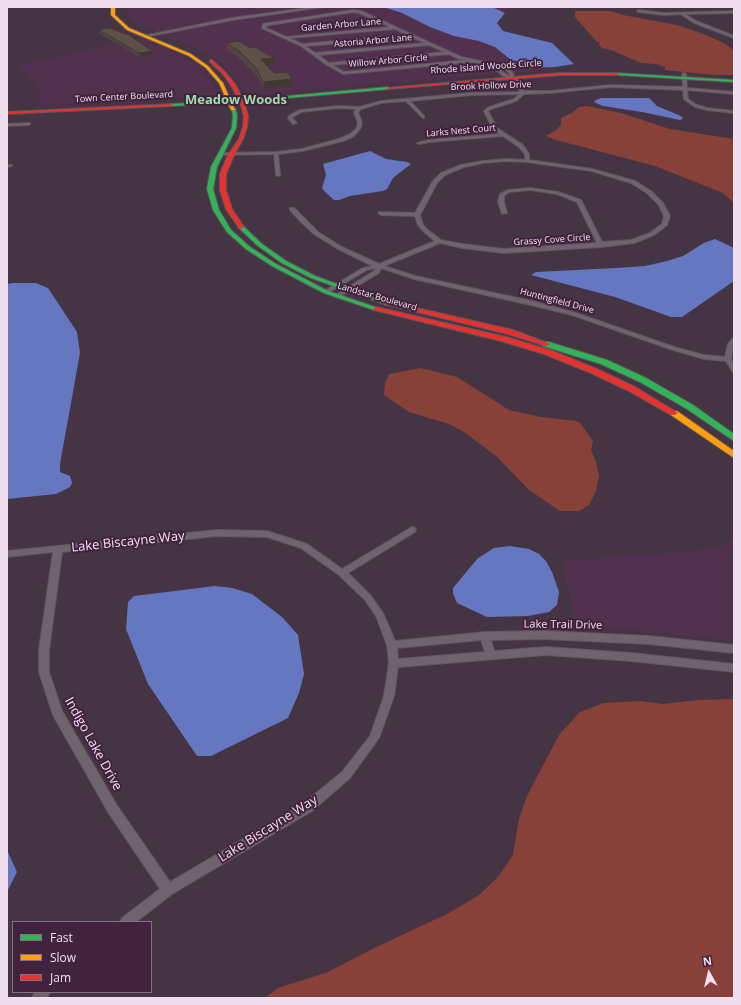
<!DOCTYPE html>
<style>
body{margin:0}
#map{position:relative;width:741px;height:1005px;overflow:hidden;background:#453443;font-family:"Open Sans",sans-serif}
canvas{display:block}
.frame{position:absolute;inset:0;border:8px solid #f1deee;pointer-events:none}
.legend{position:absolute;left:12px;top:921px;width:140px;height:72px;box-sizing:border-box;background:#41233e;border:1px solid #876e84;margin:0;padding:5px 7px;list-style:none;font-size:12px;color:#f1deee}
.legend li{display:flex;align-items:center;gap:8px;height:20px}
.legend b{width:20px;border:1px solid #876e84}
.north{position:absolute;left:689px;top:953px;width:40px;height:40px;-webkit-text-stroke:3px #41233e;paint-order:stroke;rotate:352deg;font-size:11px;font-weight:700;line-height:16px;text-align:center;color:#f1deee}
.north::after{content:'';display:block;margin:auto;width:14px;height:18px;background:#f1deee;clip-path:polygon(50% 0,100% 100%,50% 72%,0 100%)}
</style>
<div id="map">
<canvas width="741" height="1005"></canvas>
<div class="frame"></div>
<ul class="legend">
<li><b style="height:5px;background:#30b455"></b>Fast</li>
<li><b style="height:5px;background:#ff9f0a"></b>Slow</li>
<li><b style="height:5px;background:#e5322d"></b>Jam</li>
</ul>
<div class="north">N</div>
</div>
<script>
const context = document.querySelector('canvas').getContext('2d');
context.lineJoin = 'round';
function fill(path, color) { context.fillStyle = color; context.fill(path, 'evenodd'); }
const shape = rows => new Path2D(rows.map(r => 'M' + r).join(''));
function stroke(path, color, width, dash) { context.strokeStyle = color; context.lineWidth = width; context.lineCap = dash ? 'butt' : 'round'; context.setLineDash(dash || []); context.stroke(path); }
function label(font, color, halo, rows, align = 'center') {
  context.font = font + ' "Open Sans",sans-serif'; context.lineWidth = 4; context.setLineDash([]); context.textBaseline = 'middle'; context.strokeStyle = halo; context.fillStyle = color; for (const [text, x, y, turn = 0] of rows) {
    context.save(); context.translate(x, y); context.rotate((+turn || 0) * Math.PI / 180); context.textAlign = isNaN(turn) ? turn : align; if (halo) context.strokeText(text, 0, 0); context.fillText(text, 0, 0); context.restore();
  }
}
fill(shape([
 [127,7,523,7,473,17,544,71,498,73,251,96,247,94,237,79,217,60,198,49,137,23,129,17],
 [141,38,190,60,209,78,218,92,217,94,205,97,39,105,39,91,37,84,26,72,17,66],
 [734,536,734,641,615,628,575,625,570,594,561,561,719,549]
]), '#52314e');
fill(shape([
 [575,11,611,11,623,15,677,25,701,33,726,44,734,51,734,75,714,75,665,70,665,67,656,64,641,63,611,50,602,48,599,45,600,43,596,41,575,17],
 [587,106,621,113,670,129,734,139,734,203,723,193,655,166,556,140,546,136,556,130,561,125,561,118,565,116,572,113,579,107],
 [421,368,457,377,509,410,541,417,576,421,580,423,593,441,591,450,596,462,599,476,596,491,589,505,579,511,560,511,529,490,496,456,464,432,449,424,409,412,384,395,385,384,389,374],
 [734,699,734,998,265,998,278,988,328,972,374,948,449,913,479,895,498,877,513,855,519,819,527,796,559,735,580,712,604,703,640,701,663,704,698,700]
]), '#884139');
fill(shape([
 [383,7,492,7,505,13,497,23,503,31,552,43,574,64,555,67,521,68,495,47,479,41,454,36,430,27,402,13],
 [601,98,649,98,657,106,681,116,683,119,680,120,642,112,603,106,594,102,596,100],
 [370,151,386,159,407,162,411,164,393,178,387,189,383,191,350,196,339,200,334,200,324,191,322,188,326,175,323,164],
 [715,239,734,248,734,281,682,317,671,317,615,297,531,275,536,272,616,268,645,266,667,261,683,256,704,243],
 [13,283,36,283,48,288,77,332,80,353,60,464,60,472,70,476,72,483,70,487,56,494,7,499,7,284],
 [510,546,529,549,539,554,546,561,552,572,559,592,557,605,549,612,528,616,487,617,457,603,453,593,453,588,478,558,494,548],
 [215,586,232,588,252,594,282,617,298,635,304,674,299,693,288,718,211,756,197,756,148,684,126,629,128,602,134,596],
 [7,850,17,872,7,892]
]), '#6577c1');
const street = shape([
 [314,7,323,7,232,20,145,37,143,36,232,18,314,7],
 [353,10,361,11,461,57,500,65,508,68,514,74,513,77,519,80,524,91,550,91,611,85,683,87,682,74,684,73,686,74,687,88,734,92,734,94,687,90,688,99,697,105,707,108,734,111,734,113,707,110,695,107,684,99,683,90,611,87,550,93,524,94,516,101,491,109,488,111,497,128,523,145,529,154,529,160,592,169,635,181,651,191,663,203,670,216,667,225,654,235,634,243,601,247,504,253,462,248,440,243,384,266,415,276,532,301,576,313,677,348,704,355,725,357,728,344,732,339,734,338,731,359,734,364,734,372,732,371,726,361,704,359,673,350,572,315,531,305,414,279,381,268,379,273,339,297,337,298,334,296,374,271,375,268,367,270,328,293,324,293,324,291,363,268,373,266,338,249,314,234,301,222,290,210,290,208,294,208,318,232,342,247,379,264,435,241,424,232,418,225,415,216,381,215,378,213,379,212,415,213,433,181,441,173,461,165,483,161,506,159,525,160,525,154,519,147,503,136,429,142,419,144,417,143,429,140,500,134,493,129,484,111,489,107,514,99,520,94,471,95,410,101,424,116,424,118,423,118,406,101,381,103,361,109,358,112,362,123,360,129,354,136,343,141,302,151,278,154,280,175,278,176,276,175,274,154,219,155,219,154,221,153,276,152,302,149,339,139,350,134,356,129,358,123,354,112,357,109,339,108,301,112,293,117,292,118,297,123,293,124,288,118,290,115,300,110,339,106,360,107,381,101,471,93,520,92,515,81,503,76,494,68,473,62,343,74,327,65,301,46,262,28,263,24,269,23,353,10],
 [353,12,359,13,391,27,286,37,266,28,266,26,269,25,353,12],
 [395,29,408,35,302,44,289,38,395,29],
 [412,37,425,43,315,53,305,46,412,37],
 [429,45,445,52,329,63,318,55,429,45],
 [449,54,459,59,467,60,344,72,332,65,449,54],
 [497,66,506,70,510,74,510,76,505,74,497,66],
 [506,161,527,162,592,171,631,183,647,193,659,205,664,216,662,224,650,233,631,240,602,242,581,200,558,192,530,188,508,190,500,194,498,202,502,214,507,213,504,202,504,196,509,192,530,190,557,194,577,202,597,243,504,249,462,244,441,240,428,230,423,225,420,215,437,183,445,175,464,167,483,163,506,161],
 [638,10,664,13,734,11,734,13,685,14,696,21,734,36,734,38,694,23,681,14,664,15,637,12,638,10],
 [30,123,30,124,28,125,7,126,7,124,30,123],
 [7,165,12,165,12,166,7,167,7,165],
 [412,527,415,528,416,530,415,532,348,573,371,596,383,613,395,641,485,632,544,631,649,636,734,645,734,653,649,644,544,639,491,640,494,651,546,647,631,653,734,664,734,672,631,661,546,655,398,667,394,696,379,738,350,778,312,811,172,894,136,922,120,922,122,918,160,889,108,812,53,715,39,672,39,650,53,552,7,557,7,551,217,530,267,531,307,544,342,569,412,527],
 [217,536,267,537,301,548,339,575,365,600,376,616,387,645,389,663,384,696,370,736,342,772,304,803,170,882,116,804,62,711,49,672,49,650,62,552,217,536],
 [481,640,485,652,398,659,397,648,481,640],
 [35,992,50,992,47,998,32,998,35,992]
]);
const fast = shape([
 [616,73,734,80,734,82,617,75,616,73],
 [388,87,390,89,231,103,171,106,169,105,171,104,231,101,388,87],
 [231,108,235,108,237,115,236,128,217,167,213,189,219,210,231,230,250,247,276,264,328,291,378,308,378,310,374,310,324,293,272,266,246,249,227,232,213,210,207,189,211,167,232,128,233,115,231,108],
 [239,226,243,226,262,244,286,261,315,276,389,303,386,305,384,304,311,278,282,263,258,246,239,228,239,226],
 [543,342,549,342,607,360,646,378,693,405,734,434,734,441,687,409,640,382,601,364,543,346,543,342]
]);
const slow = shape([
 [111,7,115,7,115,15,129,28,191,54,208,66,223,83,235,110,231,110,219,83,206,68,189,56,127,30,111,15,111,7],
 [671,411,677,411,734,451,734,458,671,415,670,413,671,411]
]);
const jam = shape([
 [210,60,212,60,224,71,235,84,244,102,248,116,247,127,243,139,234,155,226,174,226,190,232,209,244,227,241,229,239,228,226,209,220,190,220,174,228,155,239,139,243,127,244,116,240,102,231,85,222,73,210,62,210,60],
 [560,73,617,73,619,74,617,75,560,75,388,89,386,88,560,73],
 [173,104,171,106,7,114,7,112,173,104],
 [386,301,513,330,550,344,546,346,508,334,384,304,383,303,386,301],
 [376,307,506,337,550,350,597,369,635,387,678,413,674,415,671,415,629,391,591,373,544,354,501,341,374,310,374,308,376,307]
]);
stroke(street, '#625361', 2);
stroke(fast, '#625361', 2);
stroke(slow, '#625361', 2);
stroke(jam, '#625361', 2);
fill(street, '#6f636e');
fill(fast, '#30b455');
fill(slow, '#ff9f0a');
fill(jam, '#e5322d');
fill(shape([
 [99,30,153,55,140,57,100,34],
 [226,43,274,64,267,65,274,73,292,86,264,89,257,76,238,57,227,49]
]), '#51453f');
fill(shape([
 [152,51,153,55,140,57,139,53],
 [274,58,274,64,261,66,261,59],
 [292,79,292,86,264,89,263,82]
]), '#423833');
const building = shape([
 [110,28,129,35,152,51,139,53,99,30,110,28],
 [238,41,251,48,255,47,274,58,261,59,274,73,287,72,292,79,263,82,257,69,238,50,226,43,238,41]
]);
fill(building, '#5e5049');
stroke(building, '#423833', 1);
label('9px', '#f1deee', '#41233e', [
 ["Garden Arbor Lane",341,25,-5],
 ["Astoria Arbor Lane",373,41,-5],
 ["Willow Arbor Circle",388,61,-5],
 ["Rhode Island Woods Circle",486,67,-4],
 ["Brook Hollow Drive",491,86,-2],
 ["Town Center Boulevard",124,97,-3],
 ["Larks Nest Court",461,131,-5],
 ["Grassy Cove Circle",552,240,-4],
 ["Landstar Boulevard",377,297,16],
 ["Huntingfield Drive",557,301,15]
]);
label('11px', '#f1deee', '#41233e', [
 ["Lake Trail Drive",563,625,1]
]);
label('bold 13px', '#9bdeaa', '#41233e', [
 ["Meadow Woods",236,100]
]);
label('13px', '#f1deee', '#41233e', [
 ["Lake Biscayne Way",128,542,-6],
 ["Indigo Lake Drive",93,744,61],
 ["Lake Biscayne Way",268,829,-32]
]);
</script>
